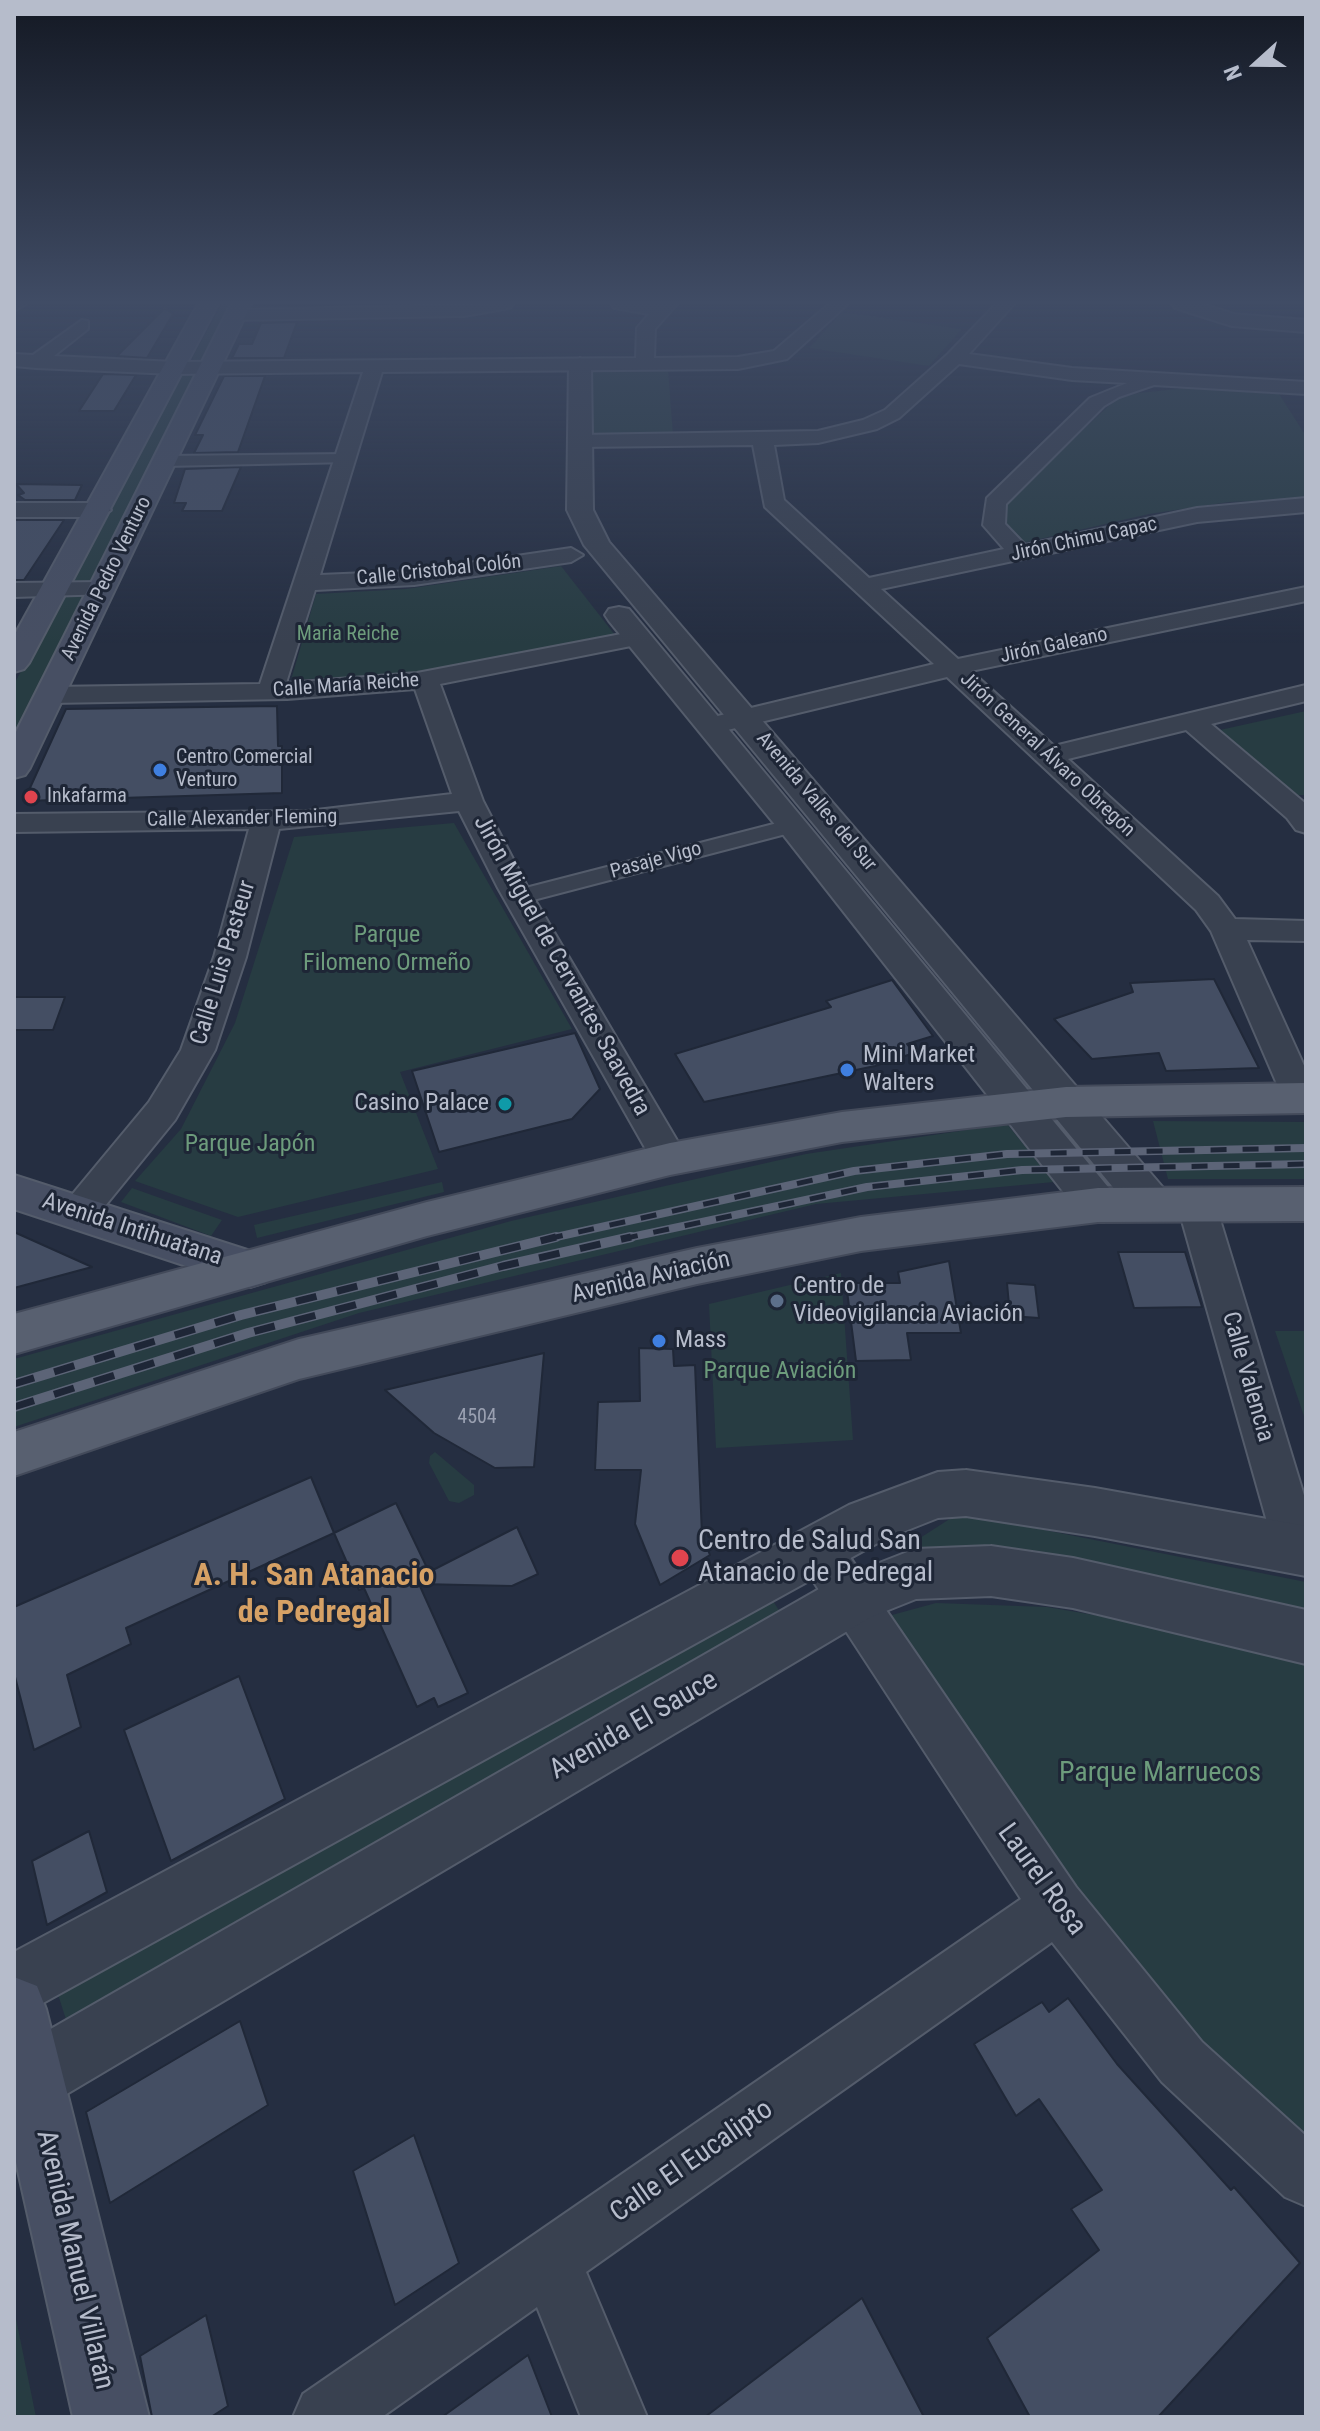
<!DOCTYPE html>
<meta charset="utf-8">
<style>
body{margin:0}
#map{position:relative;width:1320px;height:2431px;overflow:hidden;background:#252e41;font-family:"Roboto Condensed",sans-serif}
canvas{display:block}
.frame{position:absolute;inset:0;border:16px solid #b6bccb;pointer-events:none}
.north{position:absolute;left:1216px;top:24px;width:80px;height:80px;-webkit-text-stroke:6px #1e2636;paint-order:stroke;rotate:249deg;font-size:22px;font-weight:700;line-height:32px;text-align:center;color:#b6bccb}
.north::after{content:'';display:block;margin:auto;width:28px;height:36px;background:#b6bccb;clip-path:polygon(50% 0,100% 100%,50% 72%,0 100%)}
</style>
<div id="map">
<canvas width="1320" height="2431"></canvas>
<div class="frame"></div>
<div class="north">N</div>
</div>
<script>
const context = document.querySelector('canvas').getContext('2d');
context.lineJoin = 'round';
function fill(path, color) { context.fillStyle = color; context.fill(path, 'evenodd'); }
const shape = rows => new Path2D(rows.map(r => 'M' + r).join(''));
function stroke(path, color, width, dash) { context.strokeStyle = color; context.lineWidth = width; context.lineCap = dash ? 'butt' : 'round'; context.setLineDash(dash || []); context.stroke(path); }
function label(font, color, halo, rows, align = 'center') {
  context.font = font + ' "Roboto Condensed",sans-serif'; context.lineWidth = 6; context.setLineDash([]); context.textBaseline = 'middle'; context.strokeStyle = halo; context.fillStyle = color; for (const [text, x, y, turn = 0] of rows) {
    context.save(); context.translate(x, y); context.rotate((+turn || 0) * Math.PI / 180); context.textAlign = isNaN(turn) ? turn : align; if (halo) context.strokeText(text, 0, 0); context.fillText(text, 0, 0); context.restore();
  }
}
fill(shape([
 [222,304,238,304,212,359,194,360,192,358],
 [842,312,962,329,929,366,809,348],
 [200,369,99,583,66,584,175,374],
 [592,369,668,369,673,434,592,435],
 [1187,388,1279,394,1306,436,1306,499,1229,502,1149,514,1022,543,1001,520,1003,506,1015,493,1116,399,1138,393],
 [561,566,615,635,416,673,291,680,316,594,406,589],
 [88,592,14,743,14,684,65,593],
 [1306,711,1306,795,1298,795,1220,730],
 [454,823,572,1029,400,1072,438,1169,238,1217,135,1181,181,1129,235,1023,294,837],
 [1153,1121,1306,1122,1306,1179,1168,1179],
 [1007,1124,1054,1182,816,1204,359,1313,14,1427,14,1359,511,1221,806,1154],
 [442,1182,444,1192,257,1238,254,1225],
 [132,1188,222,1220,211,1236,121,1202],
 [841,1273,853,1440,716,1448,709,1304],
 [1275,1331,1306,1331,1306,1422],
 [435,1452,474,1485,474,1495,459,1503,449,1501,429,1463,430,1456],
 [959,1513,1306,1582,1306,1612,913,1552,920,1538],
 [773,1601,784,1618,69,2029,56,1988],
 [936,1603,1047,1607,1306,1651,1306,2148,1190,2042,892,1642,892,1615],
 [14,2309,36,2417,14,2417]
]), '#273c42');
const building = shape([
 [165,308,173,314,147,358,117,356,165,308],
 [297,322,284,358,232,358,239,344,252,344,261,323,297,322],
 [103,374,136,375,114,411,79,411,103,374],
 [224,376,265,376,238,452,194,453,203,435,195,435,224,376],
 [241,467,222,511,182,511,186,503,174,503,185,469,241,467],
 [16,484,82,485,75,500,25,500,18,495,24,493,16,484],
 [15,520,64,520,24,580,14,580,15,520],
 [277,706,278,746,282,746,282,793,24,801,66,709,277,706],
 [1214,979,1259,1068,1166,1071,1159,1053,1092,1059,1054,1019,1133,992,1130,983,1214,979],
 [892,980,933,1036,907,1044,914,1053,875,1066,704,1102,675,1054,831,1007,826,1001,892,980],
 [14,997,65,997,53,1030,14,1030,14,997],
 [575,1033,600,1089,572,1119,439,1152,412,1071,575,1033],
 [14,1232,92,1267,14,1288,14,1232],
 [1118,1252,1185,1252,1202,1307,1134,1308,1118,1252],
 [949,1261,961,1333,907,1333,911,1360,856,1361,846,1283,900,1283,898,1272,949,1261],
 [1007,1283,1035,1285,1039,1318,1010,1316,1007,1283],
 [639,1348,673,1349,674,1366,695,1365,702,1535,710,1555,660,1585,635,1524,641,1470,595,1470,598,1402,640,1401,639,1348],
 [544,1353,534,1467,495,1468,434,1433,385,1390,544,1353],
 [311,1477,334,1533,126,1628,131,1644,67,1675,81,1727,34,1750,14,1673,14,1607,311,1477],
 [396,1503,429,1572,517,1527,538,1574,512,1586,419,1584,468,1693,438,1707,434,1698,417,1707,364,1588,359,1590,334,1533,396,1503],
 [239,1676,285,1799,171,1861,124,1730,239,1676],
 [89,1831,107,1892,47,1925,32,1861,89,1831],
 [1068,1998,1117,2064,1231,2190,1234,2187,1300,2263,1158,2417,1030,2417,987,2338,1099,2250,1071,2209,1102,2190,1039,2099,1016,2116,974,2044,1042,2002,1049,2012,1068,1998],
 [240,2021,268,2105,110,2203,86,2112,240,2021],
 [414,2135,459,2263,395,2305,353,2171,414,2135],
 [862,2298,924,2417,705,2417,862,2298],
 [206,2315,228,2406,211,2417,152,2417,140,2356,206,2315],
 [528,2355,552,2417,442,2417,528,2355]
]);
fill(building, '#444e63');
stroke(building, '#202838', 2);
const pedestrian = shape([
 [346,454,354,459,351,462,165,466,157,461,165,456,346,454],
 [793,819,801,820,804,825,801,830,518,904,507,897,510,892,793,819]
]);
const minor = shape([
 [14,304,26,304,14,311,14,304],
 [513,304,510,308,464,316,236,320,227,315,236,310,513,304],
 [611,304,677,304,655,329,654,358,738,357,774,351,829,304,848,304,787,359,738,369,382,372,320,575,414,571,571,548,583,555,571,562,414,585,315,590,286,683,417,673,637,631,646,633,649,638,646,643,440,684,483,801,528,888,688,1159,683,1169,670,1173,657,1169,498,888,459,811,279,829,246,957,215,1050,175,1120,92,1222,79,1227,66,1222,60,1212,66,1202,149,1102,181,1050,214,957,249,829,14,832,14,814,308,811,452,794,415,689,287,699,50,703,37,695,50,687,260,684,363,372,174,374,36,368,14,366,14,354,33,355,82,320,88,321,88,329,54,356,174,362,636,358,637,328,649,314,614,308,611,304],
 [996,304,1014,304,969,354,1072,368,1306,382,1306,394,1154,385,1119,397,1104,406,1006,504,1005,524,1025,545,1197,508,1306,498,1306,512,1197,522,881,589,958,659,1306,587,1306,601,971,671,1054,746,1306,685,1306,701,1211,724,1306,804,1306,833,1296,830,1287,818,1186,730,1068,759,1218,896,1235,919,1306,921,1306,941,1247,940,1306,1070,1306,1109,1289,1107,1283,1098,1211,931,1196,910,947,677,711,734,701,732,698,726,701,720,934,664,765,507,753,445,579,447,569,441,579,435,818,431,863,420,885,410,948,354,996,304],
 [959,364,1072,380,1127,383,1090,398,987,498,983,525,1004,549,869,578,784,500,774,445,818,443,877,429,899,418,959,364],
 [14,503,100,503,111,510,100,517,14,517,14,503],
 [102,582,114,589,110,594,14,597,14,583,102,582],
 [1196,1188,1209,1193,1215,1203,1306,1502,1306,1568,1298,1571,1282,1565,1275,1550,1177,1203,1183,1193,1196,1188],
 [818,1528,834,1534,1076,1887,1202,2042,1306,2136,1306,2206,1285,2197,1162,2082,1052,1942,586,2272,647,2417,581,2417,537,2307,382,2417,293,2417,303,2394,1021,1899,802,1564,795,1549,802,1534,818,1528]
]);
const tertiary = shape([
 [1172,304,1202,304,1234,314,1306,320,1306,332,1232,326,1175,308,1172,304],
 [580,358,591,365,593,510,609,542,1165,1190,1172,1202,1165,1214,1150,1219,1135,1214,584,545,567,510,569,365,580,358],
 [619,607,629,609,1113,1193,1120,1205,1113,1217,1098,1222,1083,1217,781,832,609,621,605,615,609,609,619,607],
 [966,1470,1095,1488,1306,1526,1306,1576,1095,1536,966,1516,938,1518,885,1539,14,2019,14,1952,849,1505,938,1472,966,1470],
 [991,1546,1073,1558,1306,1610,1306,1664,1073,1608,991,1596,916,1599,871,1617,38,2111,14,2120,14,2050,833,1581,915,1549,991,1546]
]);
const secondary = shape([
 [198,304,218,304,29,663,24,669,14,672,14,636,198,304],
 [231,304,251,304,30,768,25,775,14,778,14,736,231,304],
 [14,1175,266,1256,273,1269,266,1282,250,1287,14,1209,14,1175],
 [14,1977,37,1986,46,2009,149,2417,73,2417,14,2153,14,1977]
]);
const primary = shape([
 [1306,1083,1306,1113,1066,1117,842,1142,670,1175,427,1236,14,1354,14,1314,427,1202,670,1143,842,1112,1066,1087,1306,1083],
 [1306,1187,1306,1221,1098,1222,861,1251,697,1284,299,1379,14,1476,14,1432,299,1339,697,1248,861,1217,1098,1188,1306,1187]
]);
stroke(pedestrian, '#545c6b', 4);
stroke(minor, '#545c6b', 4);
stroke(tertiary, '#545c6b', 4);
stroke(secondary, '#545c6b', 4);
stroke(primary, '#434a5a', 4);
fill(pedestrian, '#394150');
fill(minor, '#394150');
fill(tertiary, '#394150');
fill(secondary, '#474f63');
fill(primary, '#586070');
const railFar1 = shape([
 [547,1239,854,1171,1007,1154,1306,1148],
 [622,1239,867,1187,1022,1170,1306,1164]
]);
const rail = shape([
 [14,1384,241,1315,556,1237],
 [14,1407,248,1333,503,1266,631,1237]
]);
stroke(railFar1, '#5c6477', 8);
stroke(rail, '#5c6477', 10);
stroke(railFar1, '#1e2636', 5, [16]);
stroke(rail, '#1e2636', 7, [21]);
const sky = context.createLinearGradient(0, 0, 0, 644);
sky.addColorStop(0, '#141924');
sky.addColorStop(0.47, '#404c65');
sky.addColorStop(1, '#404c6500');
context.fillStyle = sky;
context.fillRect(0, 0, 1320, 644);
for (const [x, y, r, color] of [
 [160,770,8,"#3f7fe0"],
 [31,797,8,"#e0444e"],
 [847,1070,8,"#3f7fe0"],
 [505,1104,8,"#0f9aa8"],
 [777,1301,8,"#5c6f8a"],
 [659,1341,8,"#3f7fe0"],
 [680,1558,10,"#e0444e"]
]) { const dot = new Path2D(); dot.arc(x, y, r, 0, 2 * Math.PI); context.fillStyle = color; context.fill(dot); stroke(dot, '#1e2636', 3); }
label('20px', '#b6bccb', '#1e2636', [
 ["Jirón Chimu Capac",1084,540,-12],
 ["Calle Cristobal Colón",439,571,-6],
 ["Avenida Pedro Venturo",107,579,-64],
 ["Jirón Galeano",1054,646,-12],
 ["Calle María Reiche",346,686,-4],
 ["Jirón General Álvaro Obregón",1047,755,43],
 ["Avenida Valles del Sur",816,802,50],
 ["Calle Alexander Fleming",242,819,-1],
 ["Pasaje Vigo",656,861,-15]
]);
label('20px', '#6d9c7c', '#1e2636', [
 ["Maria Reiche",348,635]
]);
label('20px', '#b6bccb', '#1e2636', [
 ["Centro Comercial",176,758],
 ["Venturo",176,781],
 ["Inkafarma",47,797]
], 'left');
label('20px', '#9aa0b1', null, [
 ["4504",477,1418]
]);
label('24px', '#6d9c7c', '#1e2636', [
 ["Parque",387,936],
 ["Filomeno Ormeño",387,964],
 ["Parque Japón",250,1145],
 ["Parque Aviación",780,1372]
]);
label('24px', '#b6bccb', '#1e2636', [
 ["Calle Luis Pasteur",224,963,-73],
 ["Jirón Miguel de Cervantes Saavedra",561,966,61],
 ["Avenida Intihuatana",132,1230,18],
 ["Avenida Aviación",651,1278,-13],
 ["Calle Valencia",1247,1377,74]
]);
label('24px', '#b6bccb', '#1e2636', [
 ["Mini Market",863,1056],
 ["Walters",863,1084],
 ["Casino Palace",489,1104,"right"],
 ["Centro de",793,1287],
 ["Videovigilancia Aviación",793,1315],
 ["Mass",675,1341]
], 'left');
label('28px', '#b6bccb', '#1e2636', [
 ["Centro de Salud San",698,1542],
 ["Atanacio de Pedregal",698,1574]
], 'left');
label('28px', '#b6bccb', '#1e2636', [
 ["Avenida El Sauce",634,1726,-30],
 ["Laurel Rosa",1041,1880,54],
 ["Calle El Eucalipto",692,2162,-35],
 ["Avenida Manuel Villarán",74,2260,77]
]);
label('28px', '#6d9c7c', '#1e2636', [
 ["Parque Marruecos",1160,1774]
]);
label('bold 32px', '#d6a165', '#1e2636', [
 ["A. H. San Atanacio",314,1577],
 ["de Pedregal",314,1614]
]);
</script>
